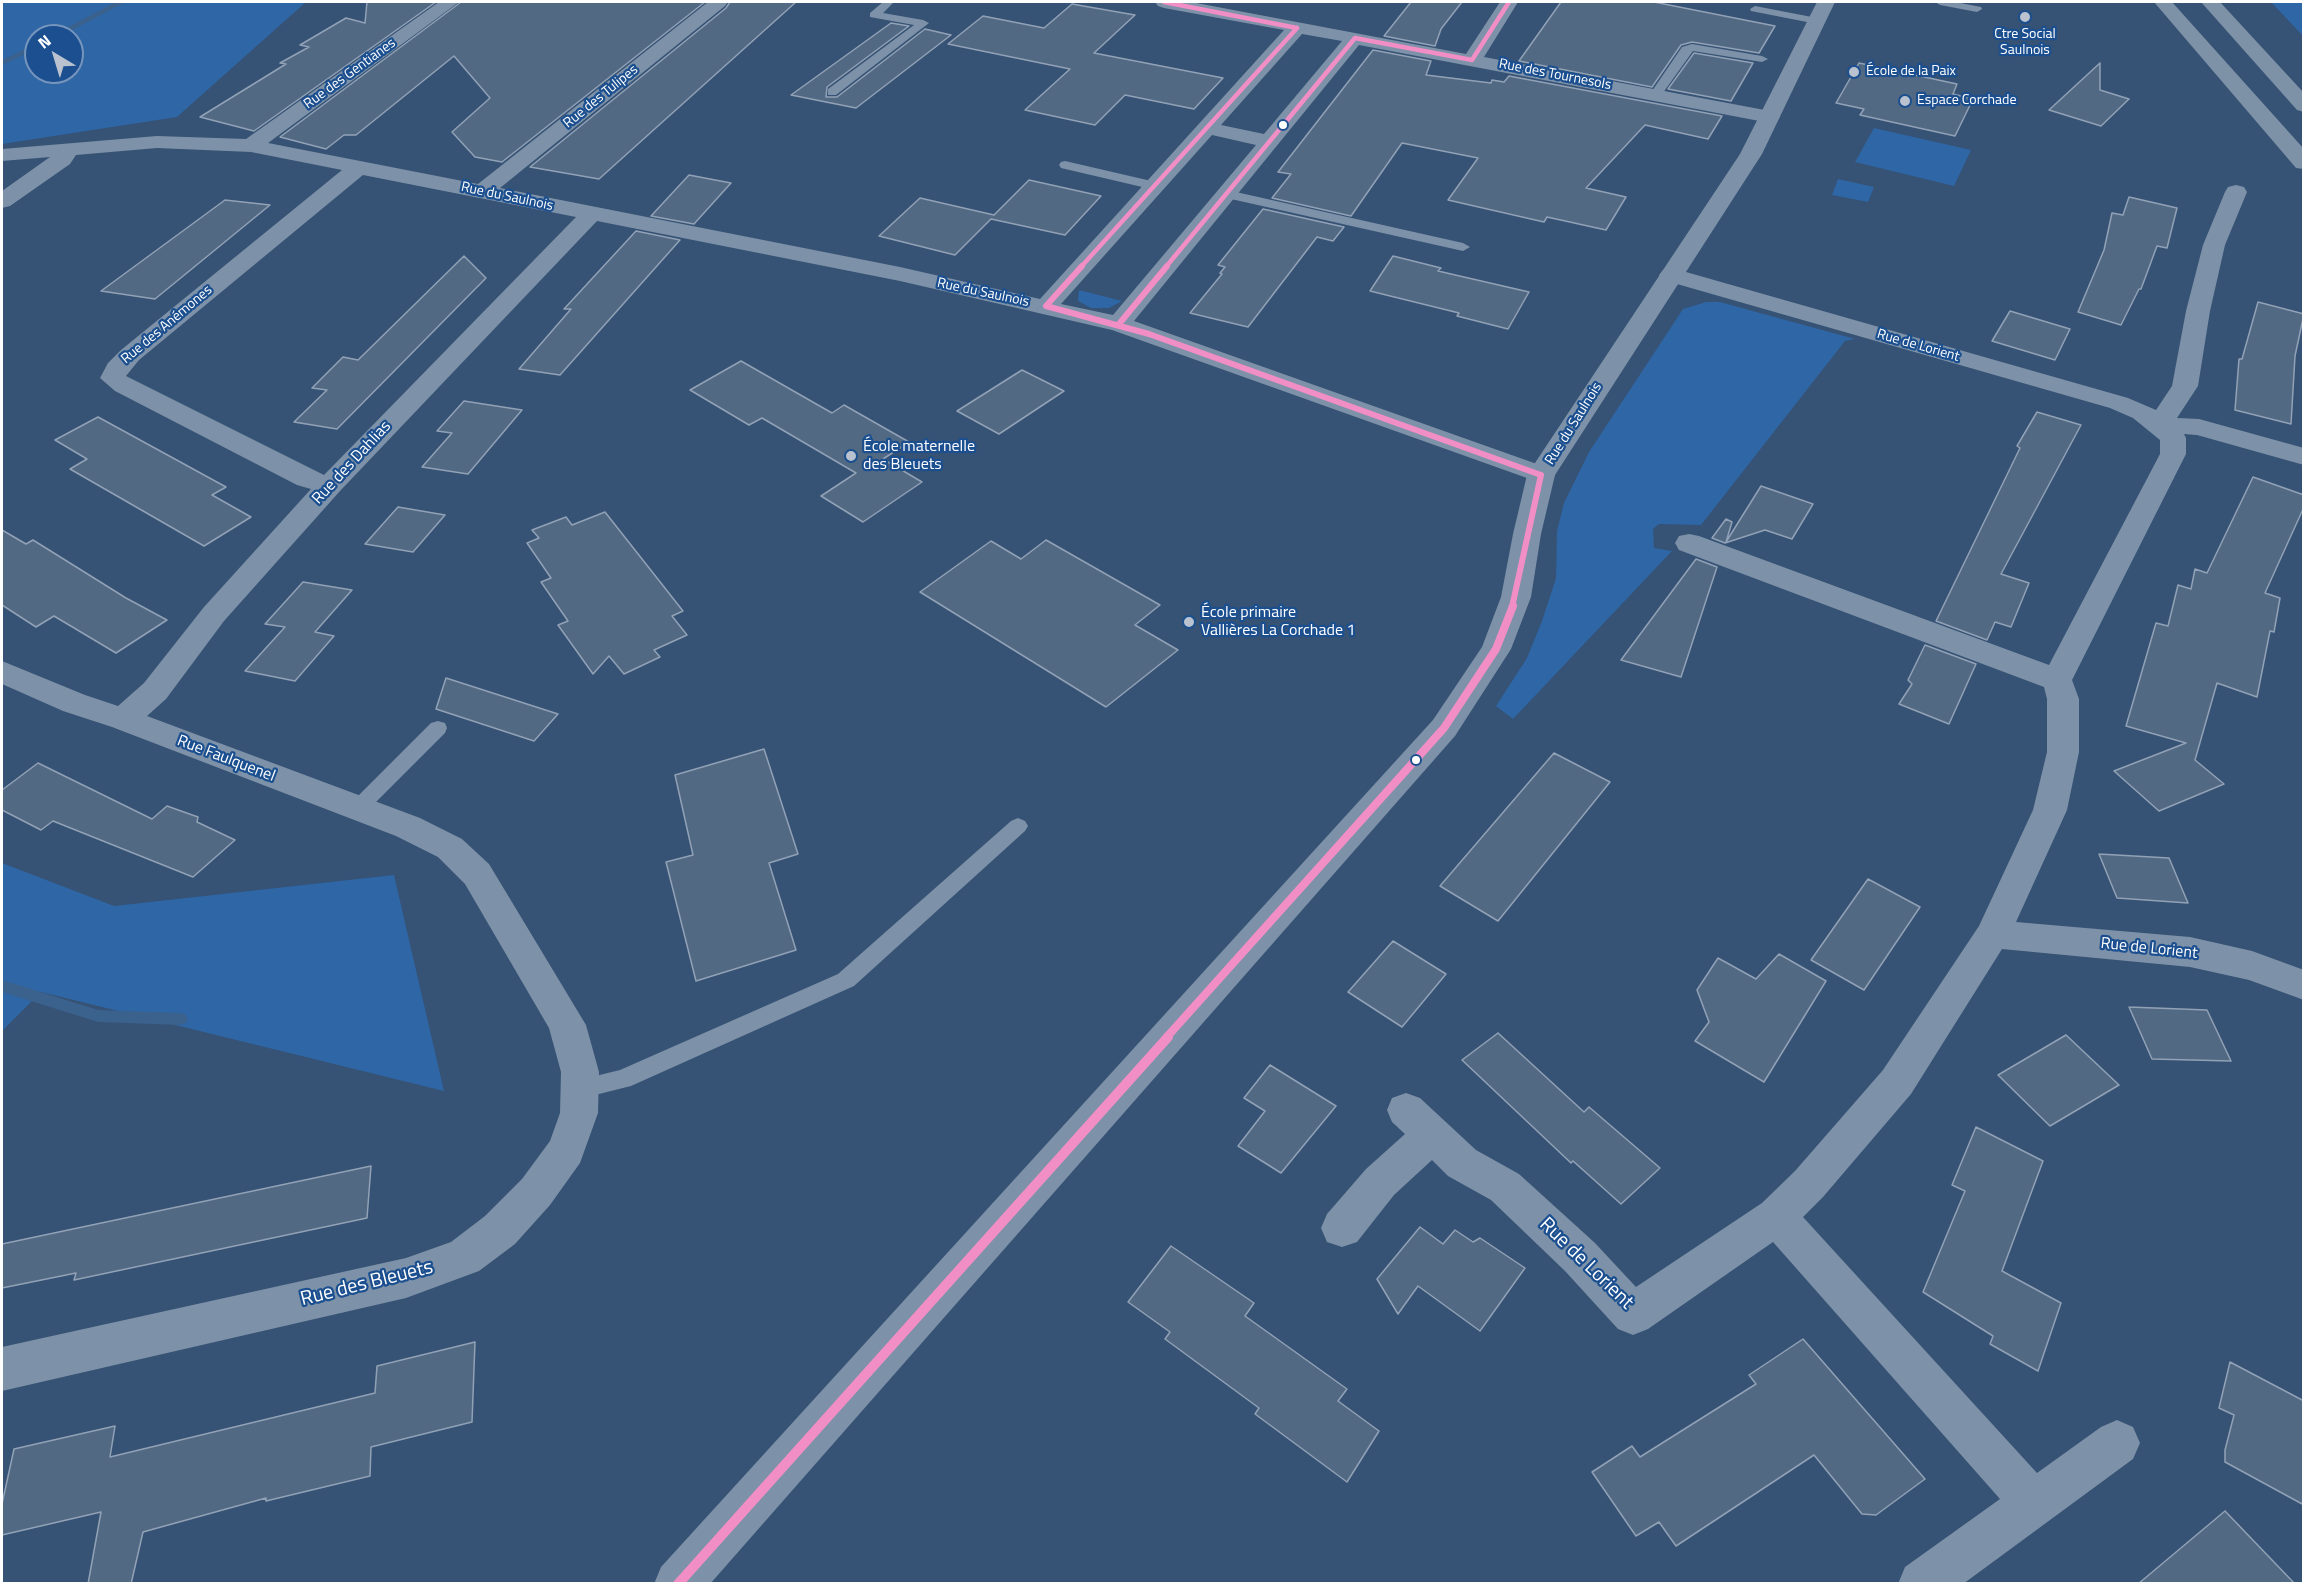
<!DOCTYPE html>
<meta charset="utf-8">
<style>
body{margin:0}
#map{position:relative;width:2305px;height:1585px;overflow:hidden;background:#365274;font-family:"Titillium Web",sans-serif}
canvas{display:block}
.frame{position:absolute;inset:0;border:3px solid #fff;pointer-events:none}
.north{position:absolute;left:24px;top:24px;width:60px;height:60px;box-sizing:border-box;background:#1b4f8f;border:2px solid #7695bc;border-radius:50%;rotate:322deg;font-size:16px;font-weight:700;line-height:24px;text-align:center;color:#fff}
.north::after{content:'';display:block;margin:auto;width:21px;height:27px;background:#b9c2ce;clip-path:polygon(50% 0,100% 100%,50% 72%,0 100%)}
</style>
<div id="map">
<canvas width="2305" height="1585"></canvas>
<div class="frame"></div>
<div class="north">N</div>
</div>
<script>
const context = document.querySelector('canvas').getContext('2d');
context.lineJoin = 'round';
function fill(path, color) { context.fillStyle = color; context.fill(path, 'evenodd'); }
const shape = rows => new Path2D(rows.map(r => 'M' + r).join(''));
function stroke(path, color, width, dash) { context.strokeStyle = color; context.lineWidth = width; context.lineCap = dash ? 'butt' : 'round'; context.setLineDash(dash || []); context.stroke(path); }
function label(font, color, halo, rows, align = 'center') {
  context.font = font + ' "Titillium Web",sans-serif'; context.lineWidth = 4.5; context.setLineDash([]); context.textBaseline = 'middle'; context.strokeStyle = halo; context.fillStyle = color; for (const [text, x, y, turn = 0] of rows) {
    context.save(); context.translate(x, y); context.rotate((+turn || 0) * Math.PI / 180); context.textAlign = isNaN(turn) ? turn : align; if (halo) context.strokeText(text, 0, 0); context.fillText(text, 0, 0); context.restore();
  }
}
fill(shape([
 [2,2,306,2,177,117,2,144],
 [36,36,72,36,72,72,36,72],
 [2271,2,2303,2,2303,36],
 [1874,128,1971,150,1954,186,1855,162],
 [1838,179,1874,187,1868,202,1832,195],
 [1079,290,1122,301,1109,308,1091,308,1078,301],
 [1706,302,1720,302,1855,339,1845,341,1701,525,1659,524,1653,529,1654,548,1672,551,1513,719,1496,706,1527,658,1542,621,1556,578,1557,531,1564,503,1589,452,1683,309],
 [2,863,114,906,394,875,444,1091,41,992,2,1031]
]), '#2f66a5');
fill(shape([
 [116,2,125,2,61,36,51,36,116,2],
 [36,44,36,49,2,65,2,60,36,44],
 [2,980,98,1010,180,1013,185,1014,188,1019,185,1024,180,1025,98,1022,2,992,2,980]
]), '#3b618d');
const building = shape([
 [367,2,436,2,254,131,200,117,286,64,280,63,309,47,300,45,346,18,365,23,367,2],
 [461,2,705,2,502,162,475,157,452,132,490,98,454,56,356,135,344,135,326,149,280,137,461,2],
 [730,2,796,2,599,179,530,167,726,8,730,2],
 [1411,2,1462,2,1441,29,1435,46,1384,36,1411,2],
 [1561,2,1654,2,1775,26,1759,53,1692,42,1681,45,1652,87,1519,61,1561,2],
 [1072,4,1135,15,1094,53,1223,78,1194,109,1125,95,1095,125,1025,110,1070,69,948,44,983,16,1044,28,1072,4],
 [891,23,909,26,827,87,826,97,837,97,925,29,951,35,856,108,791,95,891,23],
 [1373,50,1431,61,1426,75,1491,83,1492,80,1504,82,1509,76,1722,116,1708,139,1645,125,1586,188,1626,197,1606,230,1547,217,1544,222,1448,200,1478,158,1402,143,1351,216,1272,198,1291,174,1278,172,1373,50],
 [1694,53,1753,63,1731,101,1668,89,1694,53],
 [1859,63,1957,84,1953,94,1973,99,1955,136,1860,115,1864,109,1836,103,1859,63],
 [2100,63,2100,90,2129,99,2101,126,2049,110,2100,63],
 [689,175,731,183,694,224,651,216,689,175],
 [1029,180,1101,196,1065,235,991,219,955,255,879,236,920,198,994,215,1029,180],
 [2129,197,2177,208,2167,248,2157,246,2141,289,2139,289,2121,325,2078,312,2104,250,2112,213,2123,215,2129,197],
 [225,200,270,205,155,299,101,291,225,200],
 [1263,209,1344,227,1333,241,1317,237,1248,327,1190,313,1222,274,1220,273,1225,267,1218,265,1263,209],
 [636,231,680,240,560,375,519,369,571,309,564,309,636,231],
 [464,256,486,278,337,429,294,422,327,390,312,388,343,357,358,360,464,256],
 [1393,256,1441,268,1438,271,1529,292,1508,329,1457,316,1459,313,1370,291,1393,256],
 [2258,302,2304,314,2295,356,2291,424,2235,410,2239,359,2242,359,2258,302],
 [2010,311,2070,329,2055,360,1992,341,2010,311],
 [741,361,832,413,844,405,909,442,883,459,922,482,863,522,821,496,856,473,762,418,749,425,690,390,741,361],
 [1022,370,1064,391,999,434,957,411,1022,370],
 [464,401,522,410,468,474,422,467,452,433,437,431,464,401],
 [2037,412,2081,425,2001,574,2029,583,2011,627,1995,622,1987,640,1936,621,2020,448,2017,446,2037,412],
 [98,417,226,487,212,495,251,517,204,546,70,469,87,459,55,440,98,417],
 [2253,477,2304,495,2304,507,2265,593,2280,598,2274,632,2270,631,2257,697,2217,683,2195,760,2224,784,2159,811,2114,771,2186,743,2126,726,2156,623,2168,626,2178,585,2191,589,2195,569,2207,573,2253,477],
 [1761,486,1813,504,1792,539,1765,530,1725,543,1712,538,1726,519,1732,522,1726,542,1761,486],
 [398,507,445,515,413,552,365,544,398,507],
 [605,512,683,611,672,616,687,635,654,650,660,657,624,674,609,656,593,674,558,625,568,621,541,582,551,578,527,543,539,538,532,530,566,517,572,525,605,512],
 [2,530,26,544,33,540,126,598,167,620,116,653,54,616,36,627,2,605,2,530],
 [1046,540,1160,605,1135,625,1178,650,1106,707,920,592,991,541,1021,559,1046,540],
 [1696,559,1717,567,1681,677,1621,660,1696,559],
 [303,582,352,590,315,632,334,636,295,681,245,671,285,627,265,624,303,582],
 [1925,645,1976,664,1949,724,1899,704,1912,684,1908,680,1925,645],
 [446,678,558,714,534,741,436,709,446,678],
 [764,749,798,854,769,863,796,950,696,981,666,862,693,855,675,775,764,749],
 [1554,753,1610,782,1498,921,1440,886,1554,753],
 [38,763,152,819,167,806,198,817,197,822,235,840,193,877,53,821,41,830,2,810,2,790,38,763],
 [2099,854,2169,858,2188,903,2117,898,2099,854],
 [1868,879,1920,907,1864,990,1811,960,1868,879],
 [1393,941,1446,974,1402,1027,1348,992,1393,941],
 [1779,954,1826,981,1764,1082,1695,1041,1709,1022,1697,990,1718,958,1756,979,1779,954],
 [2129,1007,2207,1010,2231,1061,2152,1059,2129,1007],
 [1498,1033,1584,1112,1589,1107,1660,1168,1621,1204,1573,1161,1571,1163,1462,1060,1498,1033],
 [2066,1035,2119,1085,2050,1126,1998,1075,2066,1035],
 [1270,1065,1336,1106,1281,1173,1238,1146,1265,1111,1244,1098,1270,1065],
 [1976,1127,2043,1161,2002,1271,2061,1303,2038,1371,1990,1344,1993,1336,1923,1292,1965,1191,1952,1185,1976,1127],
 [371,1166,367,1218,74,1280,76,1273,2,1288,2,1244,371,1166],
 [1420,1227,1443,1244,1455,1230,1473,1242,1480,1238,1525,1268,1480,1331,1418,1286,1398,1314,1377,1279,1420,1227],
 [1171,1246,1254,1303,1245,1316,1347,1389,1338,1401,1379,1431,1347,1482,1255,1414,1259,1408,1165,1339,1170,1332,1128,1302,1171,1246],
 [1803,1339,1925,1479,1876,1515,1862,1514,1814,1455,1676,1546,1659,1522,1636,1536,1592,1472,1632,1446,1640,1457,1756,1384,1749,1375,1803,1339],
 [475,1342,472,1422,371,1447,370,1476,266,1501,266,1498,143,1532,131,1584,88,1584,101,1512,2,1535,2,1504,14,1449,115,1426,110,1457,375,1393,377,1366,475,1342],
 [2230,1362,2304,1401,2304,1505,2225,1462,2225,1450,2234,1415,2219,1408,2230,1362],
 [2225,1511,2295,1584,2138,1584,2225,1511]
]);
fill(building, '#526984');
stroke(building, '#92a2b6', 1.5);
fill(shape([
 [883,2,894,2,883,13,923,20,929,23,836,95,828,95,828,89,914,25,870,17,870,13,883,2],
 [1935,2,1955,2,1981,7,1982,9,1977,12,1940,5,1935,2],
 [1755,6,1817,18,1823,21,1817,24,1751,11,1750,9,1755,6],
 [1692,44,1762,56,1768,59,1762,62,1693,51,1660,97,1652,97,1650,94,1682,47,1692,44],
 [1065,161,1160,183,1161,186,1155,190,1061,168,1059,165,1061,162,1065,161],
 [1227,190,1463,243,1470,247,1463,251,1222,197,1221,194,1227,190],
 [438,721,445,723,447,728,445,733,364,814,357,816,350,814,347,809,350,804,431,723,438,721],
 [1018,818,1025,821,1028,826,1025,831,854,986,631,1086,579,1099,571,1096,568,1089,571,1082,620,1070,838,974,1011,821,1018,818]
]), '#7d92a8');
fill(shape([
 [439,2,459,2,268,143,478,184,708,2,728,2,725,6,500,188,900,267,1040,299,1284,30,1164,8,1158,6,1155,2,1191,2,1466,54,1500,2,1518,2,1484,57,1770,111,1777,113,1780,117,1777,121,1770,123,1359,45,1134,321,1551,469,1555,475,1551,481,1541,483,1112,330,900,281,597,221,340,491,224,621,166,699,147,716,420,818,462,839,489,864,586,1025,599,1072,598,1113,580,1163,550,1205,515,1244,479,1271,406,1298,2,1391,2,1347,406,1258,451,1242,485,1216,522,1179,550,1141,560,1113,561,1072,549,1028,465,884,438,857,396,836,112,727,63,711,2,684,2,661,85,695,118,706,144,683,204,607,311,489,297,485,115,391,100,378,108,363,121,350,342,170,251,152,157,148,76,155,70,164,10,206,2,208,2,191,50,157,2,161,2,149,157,136,246,139,439,2],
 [1302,34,1342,41,1264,134,1221,125,1302,34],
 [1212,135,1256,145,1113,315,1061,304,1212,135],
 [363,175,576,217,324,475,126,376,139,360,363,175],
 [2236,185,2244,187,2247,192,2225,245,2210,311,2198,386,2177,418,2199,419,2304,448,2304,465,2197,435,2184,434,2186,438,2186,454,2072,680,2079,699,2079,752,2067,810,2016,922,2190,937,2252,951,2304,970,2304,1000,2249,980,2190,967,2002,949,1911,1094,1823,1197,1803,1217,2037,1473,2101,1427,2117,1420,2133,1427,2140,1443,2133,1459,1963,1584,1898,1584,1905,1567,2000,1499,1773,1242,1648,1329,1633,1335,1618,1329,1565,1271,1491,1200,1448,1176,1432,1160,1394,1195,1357,1242,1342,1247,1327,1242,1321,1228,1327,1214,1366,1169,1405,1134,1392,1122,1387,1110,1392,1098,1406,1093,1420,1098,1476,1150,1519,1174,1595,1243,1636,1287,1762,1203,1795,1171,1883,1070,1979,926,2033,810,2047,752,2047,699,2044,687,1679,550,1675,543,1679,536,1689,534,1699,536,2049,665,2160,454,2160,440,2133,418,2110,408,1663,280,1659,275,1663,270,1671,268,1679,270,2128,398,2156,410,2172,386,2186,311,2203,245,2225,192,2228,187,2236,185]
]), '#7d92a8');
fill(shape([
 [1817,2,1835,2,1762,154,1555,475,1541,534,1531,597,1511,649,1455,736,710,1584,654,1584,661,1567,1433,720,1482,647,1501,597,1513,534,1527,475,1740,154,1817,2]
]), '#7d92a8');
fill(shape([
 [2154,2,2172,2,2304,149,2304,169,2296,168,2154,2],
 [2201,2,2220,2,2304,93,2304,112,2297,110,2201,2]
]), '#7e92a7');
stroke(shape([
 [1164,2,1297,28],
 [1080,268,1297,28],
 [1165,268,1355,38,1472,60,1509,2]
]), '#f18ec5', 4.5);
stroke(shape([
 [1082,266,1046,306,1149,334,1541,475],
 [1119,324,1167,266],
 [1512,607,1541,475]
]), '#f18ec5', 6);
stroke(shape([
 [1166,1038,1444,728,1496,649,1513,606]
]), '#f18ec5', 8);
stroke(shape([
 [678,1584,1168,1037]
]), '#f18ec5', 10);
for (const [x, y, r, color] of [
 [2025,17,6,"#b9c2ce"],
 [1854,72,6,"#b9c2ce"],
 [1905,101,6,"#b9c2ce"],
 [1283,125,5,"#fff"],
 [851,456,6,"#b9c2ce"],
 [1189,622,6,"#b9c2ce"],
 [1416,760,5,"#fff"]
]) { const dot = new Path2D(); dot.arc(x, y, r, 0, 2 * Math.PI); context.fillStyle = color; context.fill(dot); stroke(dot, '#1b4f8f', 2); }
label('14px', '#fff', '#1b4f8f', [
 ["Ctre Social",2025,35,"center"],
 ["Saulnois",2025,51,"center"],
 ["École de la Paix",1866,72],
 ["Espace Corchade",1917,101]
], 'left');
label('14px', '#fff', '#1b4f8f', [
 ["Rue des Gentianes",350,74,-36],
 ["Rue des Tournesols",1555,75,11],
 ["Rue des Tulipes",601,97,-39],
 ["Rue du Saulnois",507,197,12],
 ["Rue du Saulnois",983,293,12],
 ["Rue des Anémones",167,325,-40],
 ["Rue de Lorient",1918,346,16],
 ["Rue du Saulnois",1574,424,-58]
]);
label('16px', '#fff', '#1b4f8f', [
 ["École maternelle",863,447],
 ["des Bleuets",863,465],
 ["École primaire",1201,613],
 ["Vallières La Corchade 1",1201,631]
], 'left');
label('16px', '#fff', '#1b4f8f', [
 ["Rue des Dahlias",352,463,-47],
 ["Rue Faulquenel",226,759,21],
 ["Rue de Lorient",2149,949,6]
]);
label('20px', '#fff', '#1b4f8f', [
 ["Rue de Lorient",1586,1264,44],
 ["Rue des Bleuets",367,1284,-14]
]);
</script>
